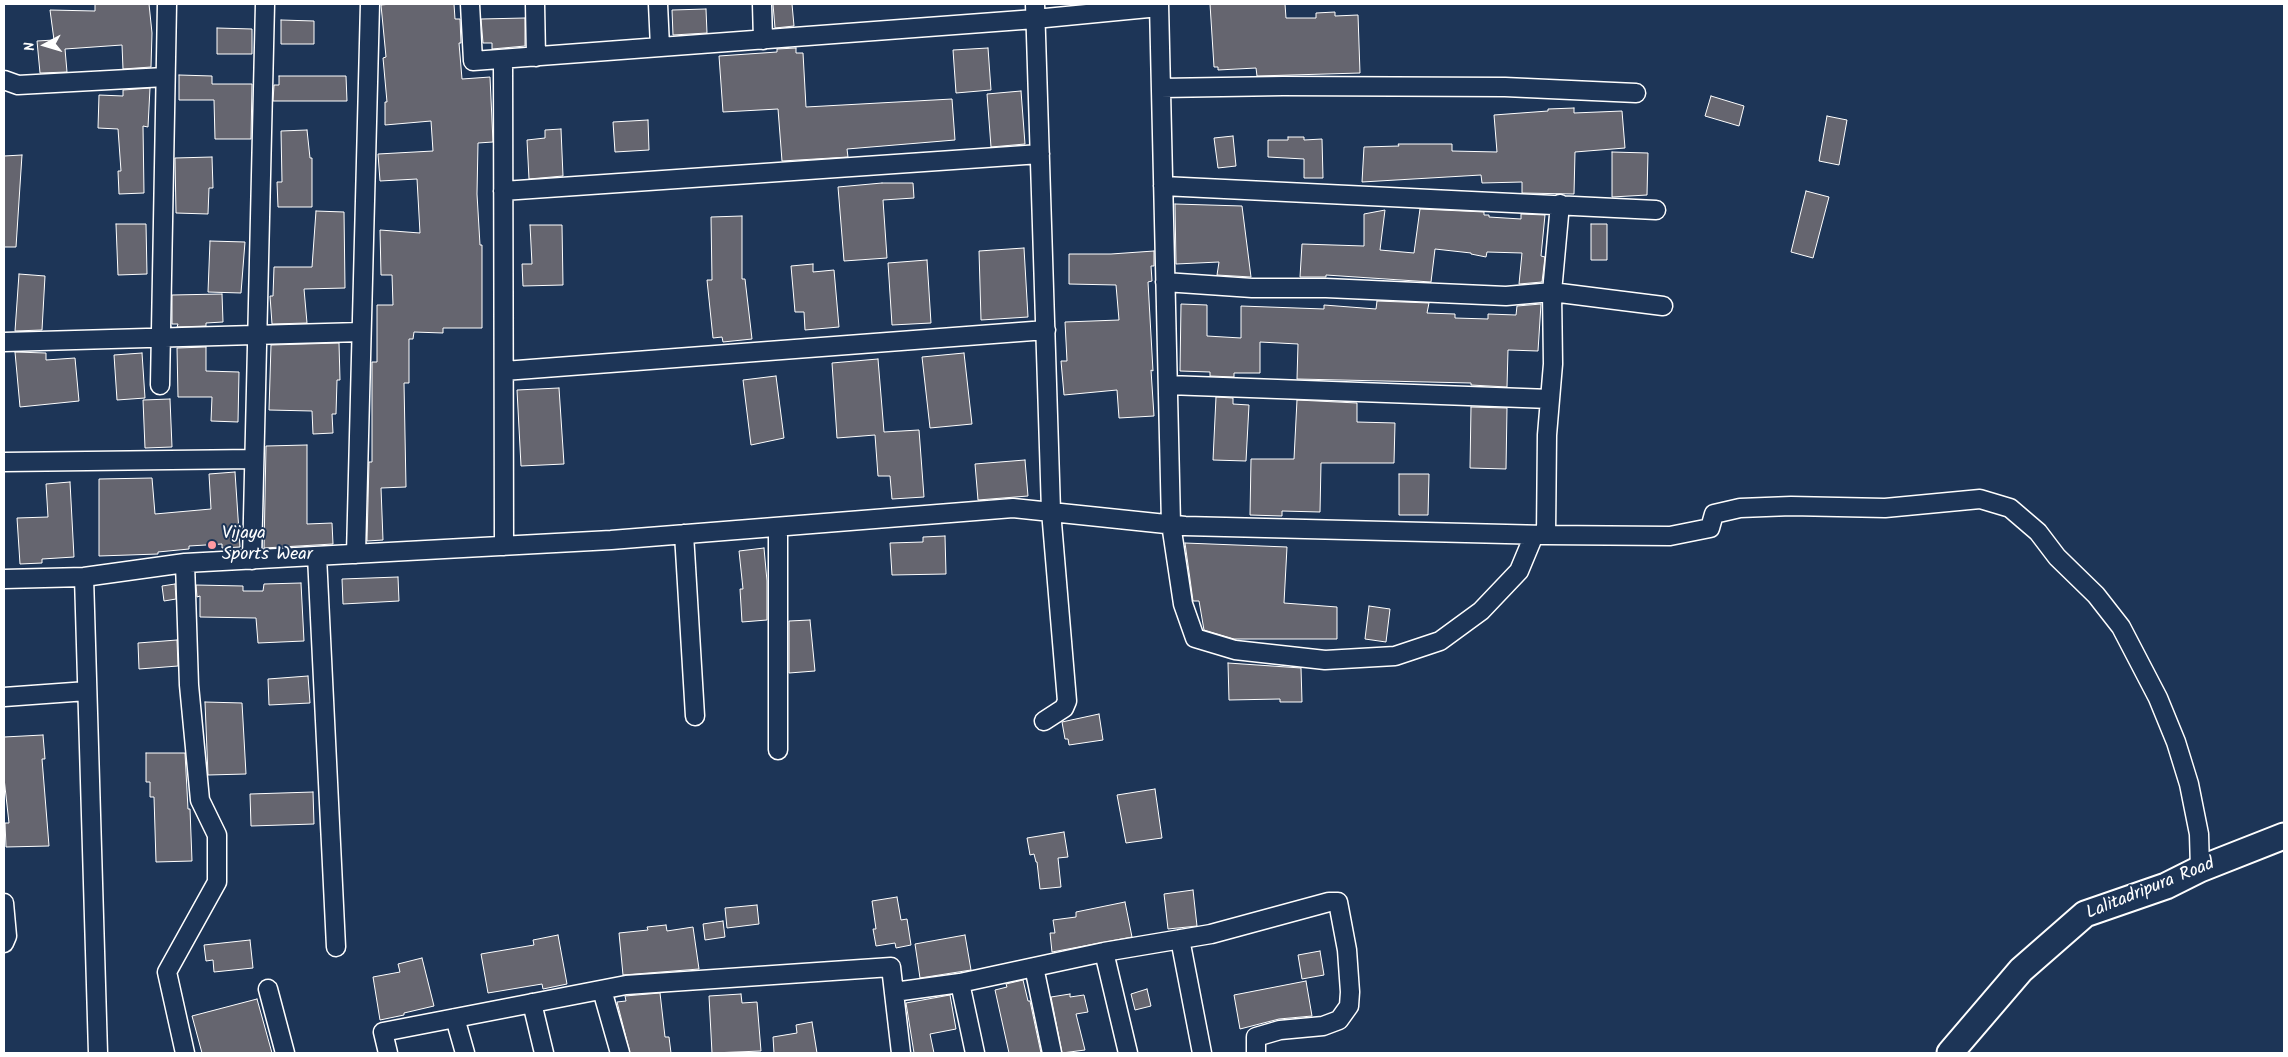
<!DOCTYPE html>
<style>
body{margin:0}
#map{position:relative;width:2288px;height:1057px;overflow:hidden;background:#1d3557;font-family:Kalam,sans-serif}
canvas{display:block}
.frame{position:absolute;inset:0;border:5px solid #fff;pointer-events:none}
.north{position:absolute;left:20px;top:20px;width:50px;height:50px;-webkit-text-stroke:4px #1d3557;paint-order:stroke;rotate:264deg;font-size:14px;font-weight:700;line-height:20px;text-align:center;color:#fff}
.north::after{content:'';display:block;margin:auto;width:18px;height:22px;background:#fff;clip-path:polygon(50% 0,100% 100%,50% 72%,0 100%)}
</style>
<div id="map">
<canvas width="2288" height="1057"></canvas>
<div class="frame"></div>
<div class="north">N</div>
</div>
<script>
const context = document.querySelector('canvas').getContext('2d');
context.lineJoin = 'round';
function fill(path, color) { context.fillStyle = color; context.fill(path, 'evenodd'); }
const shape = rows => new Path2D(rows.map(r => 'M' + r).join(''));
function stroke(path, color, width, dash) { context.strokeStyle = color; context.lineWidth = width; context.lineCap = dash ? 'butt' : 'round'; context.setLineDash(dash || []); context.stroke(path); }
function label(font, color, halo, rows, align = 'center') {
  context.font = font + ' Kalam,sans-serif'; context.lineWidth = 4; context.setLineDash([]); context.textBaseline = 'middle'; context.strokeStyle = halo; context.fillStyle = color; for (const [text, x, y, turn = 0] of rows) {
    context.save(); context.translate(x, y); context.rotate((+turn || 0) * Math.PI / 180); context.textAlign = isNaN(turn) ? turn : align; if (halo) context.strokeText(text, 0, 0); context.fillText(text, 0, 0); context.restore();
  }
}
const building = shape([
 [95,4,149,4,152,33,151,67,123,69,122,45,65,49,67,72,40,73,37,41,54,40,50,10,95,11,95,4],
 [391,4,454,4,455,19,460,19,461,43,459,43,462,79,490,77,493,142,478,143,477,194,480,245,482,245,482,328,443,328,443,333,414,332,413,339,409,339,409,383,404,383,406,487,381,488,383,540,367,541,369,462,372,462,372,362,377,362,377,305,393,305,392,275,381,275,380,230,420,233,417,179,380,181,378,154,433,151,431,121,385,125,385,102,387,102,383,58,386,57,381,5,391,4],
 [773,4,792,4,794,26,775,28,773,4],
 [1210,4,1285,4,1286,18,1316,18,1316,13,1335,12,1335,16,1358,15,1360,73,1257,76,1256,68,1218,70,1218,67,1214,67,1210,4],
 [706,9,707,33,673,35,672,10,706,9],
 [525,18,525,46,492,49,492,43,483,43,481,19,525,18],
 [281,20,314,21,314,44,281,44,281,20],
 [217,28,252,29,252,54,217,54,217,28],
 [796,48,796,53,803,53,806,107,952,99,955,140,847,149,848,157,782,161,778,109,723,112,719,56,777,52,777,49,796,48],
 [988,48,991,90,956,93,953,50,988,48],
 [179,75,212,76,212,84,252,84,251,139,215,139,214,100,179,100,179,75],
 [279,76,346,76,347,101,273,101,274,85,279,85,279,76],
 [150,88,148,127,143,126,144,193,119,194,118,171,121,171,118,129,98,128,99,95,123,96,123,90,150,88],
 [1021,91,1025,144,991,147,987,94,1021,91],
 [1711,96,1744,106,1739,126,1705,116,1711,96],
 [1574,108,1574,113,1622,111,1625,148,1575,152,1574,194,1522,193,1522,182,1482,183,1481,175,1362,182,1364,147,1399,146,1398,144,1452,144,1452,151,1497,152,1494,115,1548,111,1548,109,1574,108],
 [1827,116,1847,120,1839,165,1819,161,1827,116],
 [648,120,649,150,615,152,613,122,648,120],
 [561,129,563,176,529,179,527,140,545,138,545,130,561,129],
 [307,130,310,158,312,158,312,207,278,207,277,182,282,182,281,131,307,130],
 [1233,136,1236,166,1218,168,1214,138,1233,136],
 [1288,137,1304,137,1304,140,1322,139,1323,178,1304,178,1304,159,1268,157,1268,140,1288,140,1288,137],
 [1612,152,1648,153,1647,195,1612,197,1612,152],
 [22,155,16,247,4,247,4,156,22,155],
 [212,157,213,188,209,188,208,214,176,213,175,158,212,157],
 [882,183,913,183,914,198,883,200,887,258,844,261,838,187,882,183],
 [1806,191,1829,197,1813,258,1791,252,1806,191],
 [1175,204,1242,206,1251,277,1217,275,1219,262,1176,264,1175,204],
 [1420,209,1484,212,1484,215,1489,215,1489,217,1521,219,1521,214,1545,215,1541,256,1545,257,1542,282,1519,284,1522,253,1487,252,1486,257,1471,254,1471,253,1435,249,1431,282,1326,275,1326,277,1300,277,1302,244,1364,246,1364,214,1385,210,1380,250,1414,253,1420,209],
 [316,211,344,212,345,288,304,289,307,323,272,324,270,296,273,296,274,267,312,267,316,211],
 [742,216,742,279,745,279,752,339,723,342,722,337,713,338,707,280,712,280,711,217,742,216],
 [116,224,146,224,147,274,118,275,116,224],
 [1591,224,1607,224,1607,260,1591,260,1591,224],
 [530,225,562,225,563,285,523,286,522,264,532,264,530,225],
 [210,241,245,242,241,293,208,292,210,241],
 [1024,248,1028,317,981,320,979,251,1024,248],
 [1154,251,1154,266,1151,266,1152,281,1148,282,1153,371,1151,370,1154,416,1119,418,1117,390,1064,395,1061,361,1067,361,1065,322,1119,320,1116,285,1069,284,1069,254,1111,254,1154,251],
 [927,260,931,323,892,325,888,263,927,260],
 [813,264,813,272,834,270,839,327,805,330,804,312,795,312,791,266,813,264],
 [19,274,45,276,42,330,15,331,19,274],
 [222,294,223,322,206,323,206,326,177,327,178,324,172,324,172,295,222,294],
 [1377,301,1429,303,1427,313,1455,314,1455,318,1488,319,1488,314,1516,315,1517,306,1541,304,1538,351,1508,350,1507,387,1471,385,1471,383,1297,379,1298,344,1260,342,1260,373,1234,373,1234,377,1210,376,1210,372,1180,371,1181,304,1207,305,1207,336,1241,338,1241,306,1324,309,1324,305,1376,309,1377,301],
 [339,343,340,380,337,380,336,414,332,414,333,433,313,434,312,411,269,410,271,345,339,343],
 [206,347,206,371,239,372,238,422,211,421,212,397,178,397,177,348,206,347],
 [15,352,46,353,46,360,75,358,79,401,20,407,15,352],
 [142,353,145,398,117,400,114,355,142,353],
 [964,353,972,424,930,428,922,357,964,353],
 [878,359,884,432,919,430,924,497,892,499,890,476,878,476,875,435,837,438,832,363,878,359],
 [776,376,784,438,751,445,743,380,776,376],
 [559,388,564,464,521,466,517,390,559,388],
 [1216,397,1233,398,1233,404,1249,405,1246,461,1213,460,1216,397],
 [170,399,172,447,145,448,143,400,170,399],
 [1297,400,1357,403,1357,422,1395,423,1394,463,1321,463,1320,512,1282,511,1282,516,1250,515,1251,459,1294,459,1297,400],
 [1471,407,1507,408,1506,469,1470,468,1471,407],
 [307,445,307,524,332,523,333,544,264,548,266,446,307,445],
 [1025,460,1028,496,978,500,975,464,1025,460],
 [235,472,240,547,222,548,222,544,189,546,189,549,158,552,158,554,99,556,99,479,152,478,155,514,211,509,209,474,235,472],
 [1399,474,1429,474,1428,515,1399,515,1399,474],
 [70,482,74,557,42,559,42,563,20,564,17,518,48,517,46,484,70,482],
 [945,536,946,574,892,575,890,543,923,542,923,537,945,536],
 [1185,543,1287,547,1284,603,1337,607,1337,639,1234,639,1204,630,1199,601,1193,601,1185,543],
 [764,548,767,581,767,620,742,622,740,589,743,589,739,551,764,548],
 [398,577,399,601,343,604,342,579,398,577],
 [301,583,304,641,258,643,256,618,200,617,200,596,197,597,196,585,243,586,243,591,263,591,264,584,301,583],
 [175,584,176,599,164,601,162,586,175,584],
 [1369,606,1390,609,1386,642,1365,639,1369,606],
 [810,620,815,671,789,673,789,621,810,620],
 [177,640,178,666,139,669,138,643,177,640],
 [1228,663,1301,668,1302,702,1280,702,1280,699,1229,700,1228,663],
 [308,676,310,703,269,705,268,679,308,676],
 [205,702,242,703,246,774,208,775,205,702],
 [1099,714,1103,740,1069,745,1068,739,1065,739,1062,722,1099,714],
 [43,735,45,759,42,759,49,846,6,847,5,823,9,823,4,778,4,737,43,735],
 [146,753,185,753,188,809,190,809,192,861,156,862,154,797,150,797,150,782,146,782,146,753],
 [1155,789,1162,838,1126,843,1117,795,1155,789],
 [313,792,314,824,251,826,250,794,313,792],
 [1064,832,1068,857,1058,858,1061,887,1040,889,1037,862,1036,862,1034,854,1030,855,1027,838,1064,832],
 [1193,890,1197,926,1168,929,1164,894,1193,890],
 [897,897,901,920,907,919,911,945,896,948,895,943,876,946,873,929,876,929,872,901,897,897],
 [1125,902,1132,937,1052,952,1050,933,1055,933,1053,920,1076,917,1076,912,1125,902],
 [757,905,759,924,727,928,725,908,757,905],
 [723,921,725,937,705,940,703,924,723,921],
 [666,925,667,931,693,927,699,969,623,975,619,933,648,930,647,927,666,925],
 [558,935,567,984,543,989,542,984,488,993,481,954,534,945,533,940,558,935],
 [965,935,971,970,920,978,915,944,965,935],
 [250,940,253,968,214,972,213,960,206,961,204,945,250,940],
 [1320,951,1324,975,1302,979,1298,955,1320,951],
 [422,958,434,1006,404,1013,404,1015,380,1020,373,977,400,972,398,964,422,958],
 [1023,980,1028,1001,1030,1001,1041,1053,1009,1053,995,990,1007,987,1006,984,1023,980],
 [1306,981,1312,1016,1279,1019,1240,1029,1234,995,1306,981],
 [1147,989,1151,1006,1135,1010,1131,994,1147,989],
 [660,993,665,1037,669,1037,671,1053,630,1053,617,1002,626,1001,625,996,660,993],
 [741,994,742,1003,757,1002,761,1051,712,1053,709,996,741,994],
 [1070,994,1070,997,1084,995,1088,1012,1076,1014,1085,1050,1062,1053,1051,997,1070,994],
 [950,995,956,1029,930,1034,934,1053,914,1053,906,1003,950,995],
 [257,999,272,1053,202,1053,192,1016,257,999],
 [812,1022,817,1053,774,1053,773,1037,797,1033,796,1025,812,1022]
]);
fill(building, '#65656f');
stroke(building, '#fff', 1);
const street = shape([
 [470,4,473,61,1035,19,1159,7],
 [535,4,536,57],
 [658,4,660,47],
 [762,4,763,40],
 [1035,4,1051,511,1067,701,1064,708,1044,721],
 [1159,4,1171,524,1183,604,1195,638,1235,650,1325,660,1395,656,1440,641,1481,611,1519,571,1534,535],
 [503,59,504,546],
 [4,80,18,85,165,77],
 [1161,88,1283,86,1505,87,1636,93],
 [1163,186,1656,210],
 [503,191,1040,154],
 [1165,282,1252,288,1326,288,1506,296,1552,292,1663,306],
 [4,342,361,332],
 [504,371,1046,330],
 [160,385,167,4],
 [1168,385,1550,399],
 [4,462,254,459],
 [778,527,778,750],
 [684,534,695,716],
 [1546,535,1547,435,1553,364,1552,292,1560,204],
 [356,554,370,4],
 [317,556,336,947],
 [252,560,265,4],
 [84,577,98,1053],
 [4,579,84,577,185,563,611,540,1013,508,1185,526,1546,535,1670,536,1710,528,1714,514,1740,508,1791,506,1885,508,1980,499,2010,508,2038,532,2057,557,2096,595,2121,627,2158,698,2176,742,2189,784,2199,834,2200,869],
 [4,697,87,691],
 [4,903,7,936,4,943],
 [1180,939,1202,1053],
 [1104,952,1128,1053],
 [1034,967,1052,1053],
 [960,983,975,1053],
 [268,989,285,1053],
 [602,990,620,1053],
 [894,992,960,983,1104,952,1211,934,1329,902,1338,902,1347,950,1350,992,1349,1006,1339,1020,1323,1026,1280,1030,1256,1037,1256,1053],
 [532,1003,544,1053],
 [455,1018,465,1053],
 [185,1053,167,972,217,882,217,835,200,800,189,685,185,563],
 [388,1053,383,1032,626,985,891,967,901,1053]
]);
const secondary = shape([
 [1950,1053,2021,970,2085,914,2166,886,2200,869,2284,836]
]);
stroke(street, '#fff', 21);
stroke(secondary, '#fff', 29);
stroke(street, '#1d3557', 18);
stroke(secondary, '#1d3557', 25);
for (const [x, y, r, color] of [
 [212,545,5,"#ff9aa2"]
]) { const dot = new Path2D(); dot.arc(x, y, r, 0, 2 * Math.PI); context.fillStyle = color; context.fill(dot); stroke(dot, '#1d3557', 2); }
label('18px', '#fff', '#1d3557', [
 ["Vijaya",222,535],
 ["Sports Wear",222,556]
], 'left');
label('18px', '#fff', '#1d3557', [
 ["Lalitadripura Road",2151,890,-22]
]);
</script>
